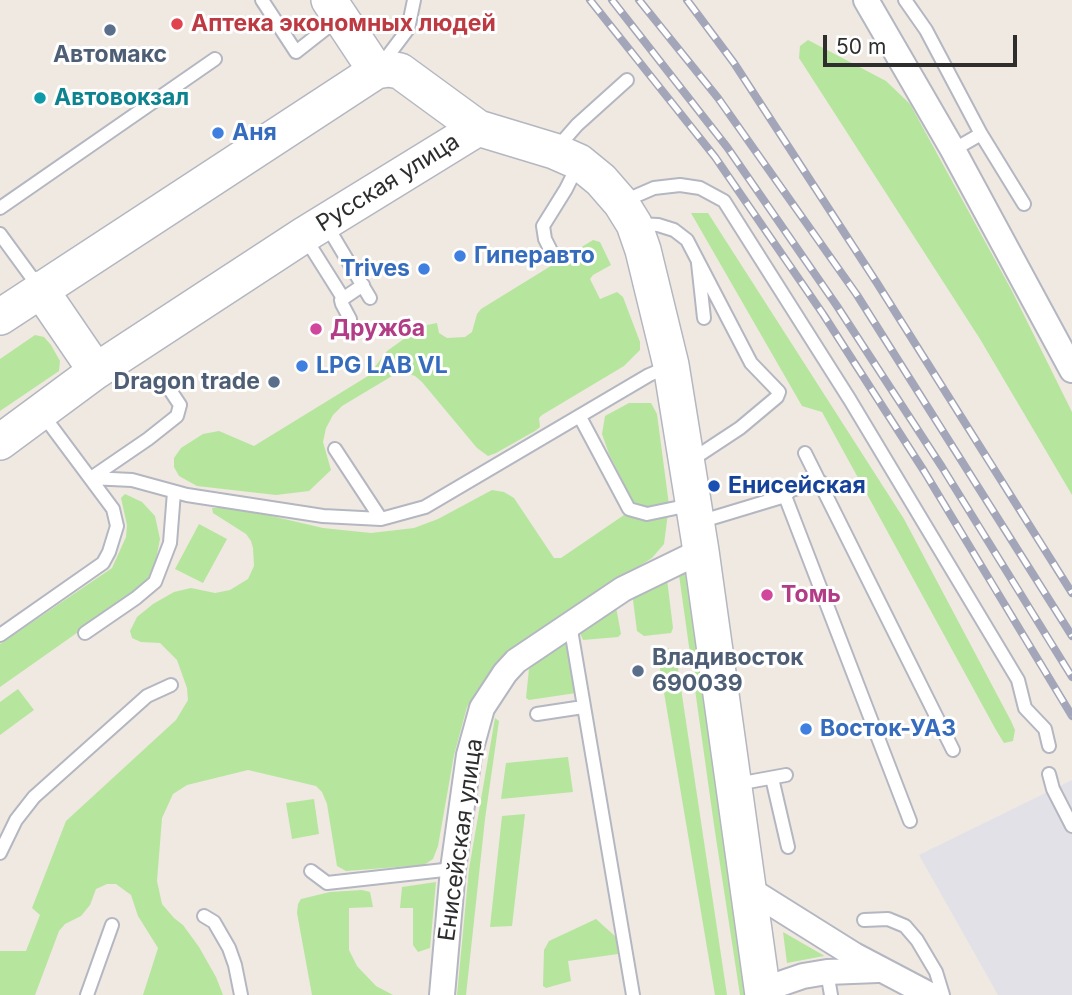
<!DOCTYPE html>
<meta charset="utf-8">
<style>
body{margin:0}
#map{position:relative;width:1072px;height:995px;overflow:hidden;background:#efe9e1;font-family:Inter,sans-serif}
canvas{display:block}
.scale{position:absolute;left:823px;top:35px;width:194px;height:32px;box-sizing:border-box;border:4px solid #2e2e2e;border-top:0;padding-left:9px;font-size:21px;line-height:24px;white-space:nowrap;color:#2e2e2e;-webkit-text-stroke:5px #fff;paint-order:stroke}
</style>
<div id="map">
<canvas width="1072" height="995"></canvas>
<div class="scale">50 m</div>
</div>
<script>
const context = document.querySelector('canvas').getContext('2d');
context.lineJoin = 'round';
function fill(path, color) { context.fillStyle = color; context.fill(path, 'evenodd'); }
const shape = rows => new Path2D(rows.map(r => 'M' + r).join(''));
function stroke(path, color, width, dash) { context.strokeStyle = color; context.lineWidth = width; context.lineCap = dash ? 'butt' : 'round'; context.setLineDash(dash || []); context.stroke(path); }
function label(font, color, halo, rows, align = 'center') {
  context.font = font + ' Inter,sans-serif'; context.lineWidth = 6; context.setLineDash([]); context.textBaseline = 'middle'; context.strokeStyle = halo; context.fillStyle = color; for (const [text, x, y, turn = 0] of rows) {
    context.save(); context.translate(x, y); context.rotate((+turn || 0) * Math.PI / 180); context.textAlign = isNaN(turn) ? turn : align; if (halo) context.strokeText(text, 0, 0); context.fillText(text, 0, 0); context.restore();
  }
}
fill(shape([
 [1072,780,1072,995,998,995,919,855]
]), '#e3e1e8');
fill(shape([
 [808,40,886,81,910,104,1012,291,1072,412,1072,495,980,339,799,58,800,46],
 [691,213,708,213,904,519,1011,721,1015,730,1013,741,1004,743,996,730,822,412,802,406],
 [593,240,600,242,611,265,593,275,590,279,600,299,617,292,623,297,640,342,640,350,624,366,542,415,539,418,540,427,535,431,496,453,488,456,477,448,422,382,415,376,404,372,392,376,342,406,333,415,326,428,323,442,331,470,309,491,276,495,197,486,179,476,174,467,174,458,181,448,203,434,219,431,254,446,368,376,387,351,422,326,437,323,439,333,447,338,465,337,472,332,477,314,481,309],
 [35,335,44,337,51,345,60,361,59,371,0,411,0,359],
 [629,403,651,403,657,414,669,505,664,544,652,558,561,616,500,661,467,707,454,755,438,846,433,859,424,865,346,871,337,866,327,804,322,792,316,786,248,770,187,785,173,794,162,818,157,881,162,904,174,918,183,925,199,947,216,977,223,995,143,995,158,948,138,916,131,895,116,884,107,884,96,889,90,905,81,916,65,924,59,931,35,995,0,995,0,951,26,951,40,915,32,908,66,821,176,720,188,700,187,688,177,660,160,643,141,642,132,638,130,631,137,617,153,604,174,592,191,588,215,593,230,590,248,579,254,566,253,548,251,541,246,534,213,513,212,508,237,508,323,528,371,533,414,528,438,519,492,490,504,492,514,498,554,558,561,558,624,515,631,505,631,497,609,454,602,434,605,416],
 [125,494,142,502,155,516,160,539,153,575,145,585,0,687,0,644,112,568,126,537,127,525,121,498],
 [199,524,227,539,203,583,175,569],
 [689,566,752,995,740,995,714,825,679,575],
 [667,579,673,628,671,633,644,636,637,631,633,600,636,593],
 [616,607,621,634,618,637,583,640,580,633],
 [566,641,568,642,576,693,529,700,526,698,529,669],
 [668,648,676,655,727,995,715,995,658,657,660,652],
 [18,689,34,710,0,735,0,702],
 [495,718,499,721,485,819,466,995,457,995,469,869],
 [568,757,573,792,501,799,506,763],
 [314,799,319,834,292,839,286,803],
 [525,814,512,926,490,927,502,816],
 [436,882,430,948,418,952,413,945,413,908,400,908,402,887],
 [362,890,370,892,373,907,349,908,349,950,357,966,376,986,393,995,312,995,297,913,298,904,301,899,330,892],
 [596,919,616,937,618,954,568,961,571,981,546,988,543,986,544,950,549,941],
 [783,932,823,955,824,956,787,963]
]), '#b6e59e');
const lane = shape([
 [262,0,296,52,338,19],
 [905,0,926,30,981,134,1024,204],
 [381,65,408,29,414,0],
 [557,148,577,125,627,80],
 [953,150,981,134],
 [624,201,654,188,680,185,700,188,724,201,850,400,1018,680,1025,708,1045,729,1049,746],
 [0,208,215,59],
 [637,224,658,225,674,230,687,240,751,363,779,392,777,397,740,428,690,461],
 [327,226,370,298],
 [0,234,38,286],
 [304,236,343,298],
 [552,253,545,239,543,226,566,189,578,165],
 [698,263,704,318],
 [350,319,342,304,341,300,363,285],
 [580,417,629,509,647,514,690,505],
 [335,449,381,519],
 [805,453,953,750],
 [90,478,132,480,187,495,323,516,381,519,425,507,649,375,670,366],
 [91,478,148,439,177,416,180,405,170,390],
 [785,496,910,821],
 [699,522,785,496,791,490,821,482],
 [570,624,633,995],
 [85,633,136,598,155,582,170,543,174,492],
 [0,635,103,563,109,552,117,526,113,509,43,415],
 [537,714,583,707],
 [1049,774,1053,789,1072,826],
 [772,778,788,847],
 [737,784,786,775],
 [0,853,16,820,34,797,147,696,171,685],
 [311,871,327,883,453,869],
 [204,916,214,922,229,948,235,965,241,995],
 [864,920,888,919,905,926,917,940,936,972,943,995],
 [827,972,831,995],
 [87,995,112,925]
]);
const street = shape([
 [866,0,953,150,1072,370],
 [747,888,854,955,930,995],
 [762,990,803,976,827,972,878,970],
 [442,995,453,869,469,755,482,708,505,673,516,661,623,589,701,551]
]);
const secondary = shape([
 [329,0,376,71],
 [40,289,96,371],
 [0,317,376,71,389,69,400,71,478,128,554,151,579,162,601,180,621,203,634,224,643,250,671,365,701,551,763,995],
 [0,442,96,371,304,235,478,128]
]);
stroke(lane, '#b4b7c1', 16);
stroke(street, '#b4b7c1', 28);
stroke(secondary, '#b4b7c1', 38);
stroke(lane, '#fff', 12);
stroke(street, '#fff', 24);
stroke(secondary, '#fff', 35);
const rail = shape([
 [590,0,715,157,823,314,924,471,1072,716],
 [612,0,727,147,837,306,942,467,1072,677],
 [639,0,718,98,857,295,1072,636],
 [687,0,734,63,877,283,1072,593]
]);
stroke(rail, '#a3a6b8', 8);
stroke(rail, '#fff', 5, [16]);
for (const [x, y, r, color] of [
 [177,24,7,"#e0444e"],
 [110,30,7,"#5c6f8a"],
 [40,98,7,"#0f9aa8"],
 [218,133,7,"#3f7fe0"],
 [460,256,7,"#3f7fe0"],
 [424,269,7,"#3f7fe0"],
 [316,329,7,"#d1479c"],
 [302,366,7,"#3f7fe0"],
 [274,382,7,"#5c6f8a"],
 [714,486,7,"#1a4fb4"],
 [767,595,7,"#d1479c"],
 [638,671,7,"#5c6f8a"],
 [806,729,7,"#3f7fe0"]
]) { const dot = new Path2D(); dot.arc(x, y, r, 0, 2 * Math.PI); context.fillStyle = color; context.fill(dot); stroke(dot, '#fff', 2.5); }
label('bold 23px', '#be3a42', '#fff', [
 ["Аптека экономных людей",191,24]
], 'left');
label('bold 23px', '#4e5e75', '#fff', [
 ["Автомакс",110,55],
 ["Dragon trade",260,382,"right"],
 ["Владивосток",652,658,"left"],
 ["690039",652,684,"left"]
]);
label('bold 23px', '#0d838f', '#fff', [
 ["Автовокзал",54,98]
], 'left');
label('bold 23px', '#366cbe', '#fff', [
 ["Аня",232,133],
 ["Гиперавто",474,256],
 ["Trives",410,269,"right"],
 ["LPG LAB VL",316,366],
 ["Восток-УАЗ",820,729]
], 'left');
label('23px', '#2e2e2e', '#fff', [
 ["Русская улица",388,183,-32],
 ["Енисейская улица",461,840,-82]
]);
label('bold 23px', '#b23c85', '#fff', [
 ["Дружба",330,329],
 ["Томь",781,595]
], 'left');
label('bold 23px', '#164399', '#fff', [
 ["Енисейская",728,486]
], 'left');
</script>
